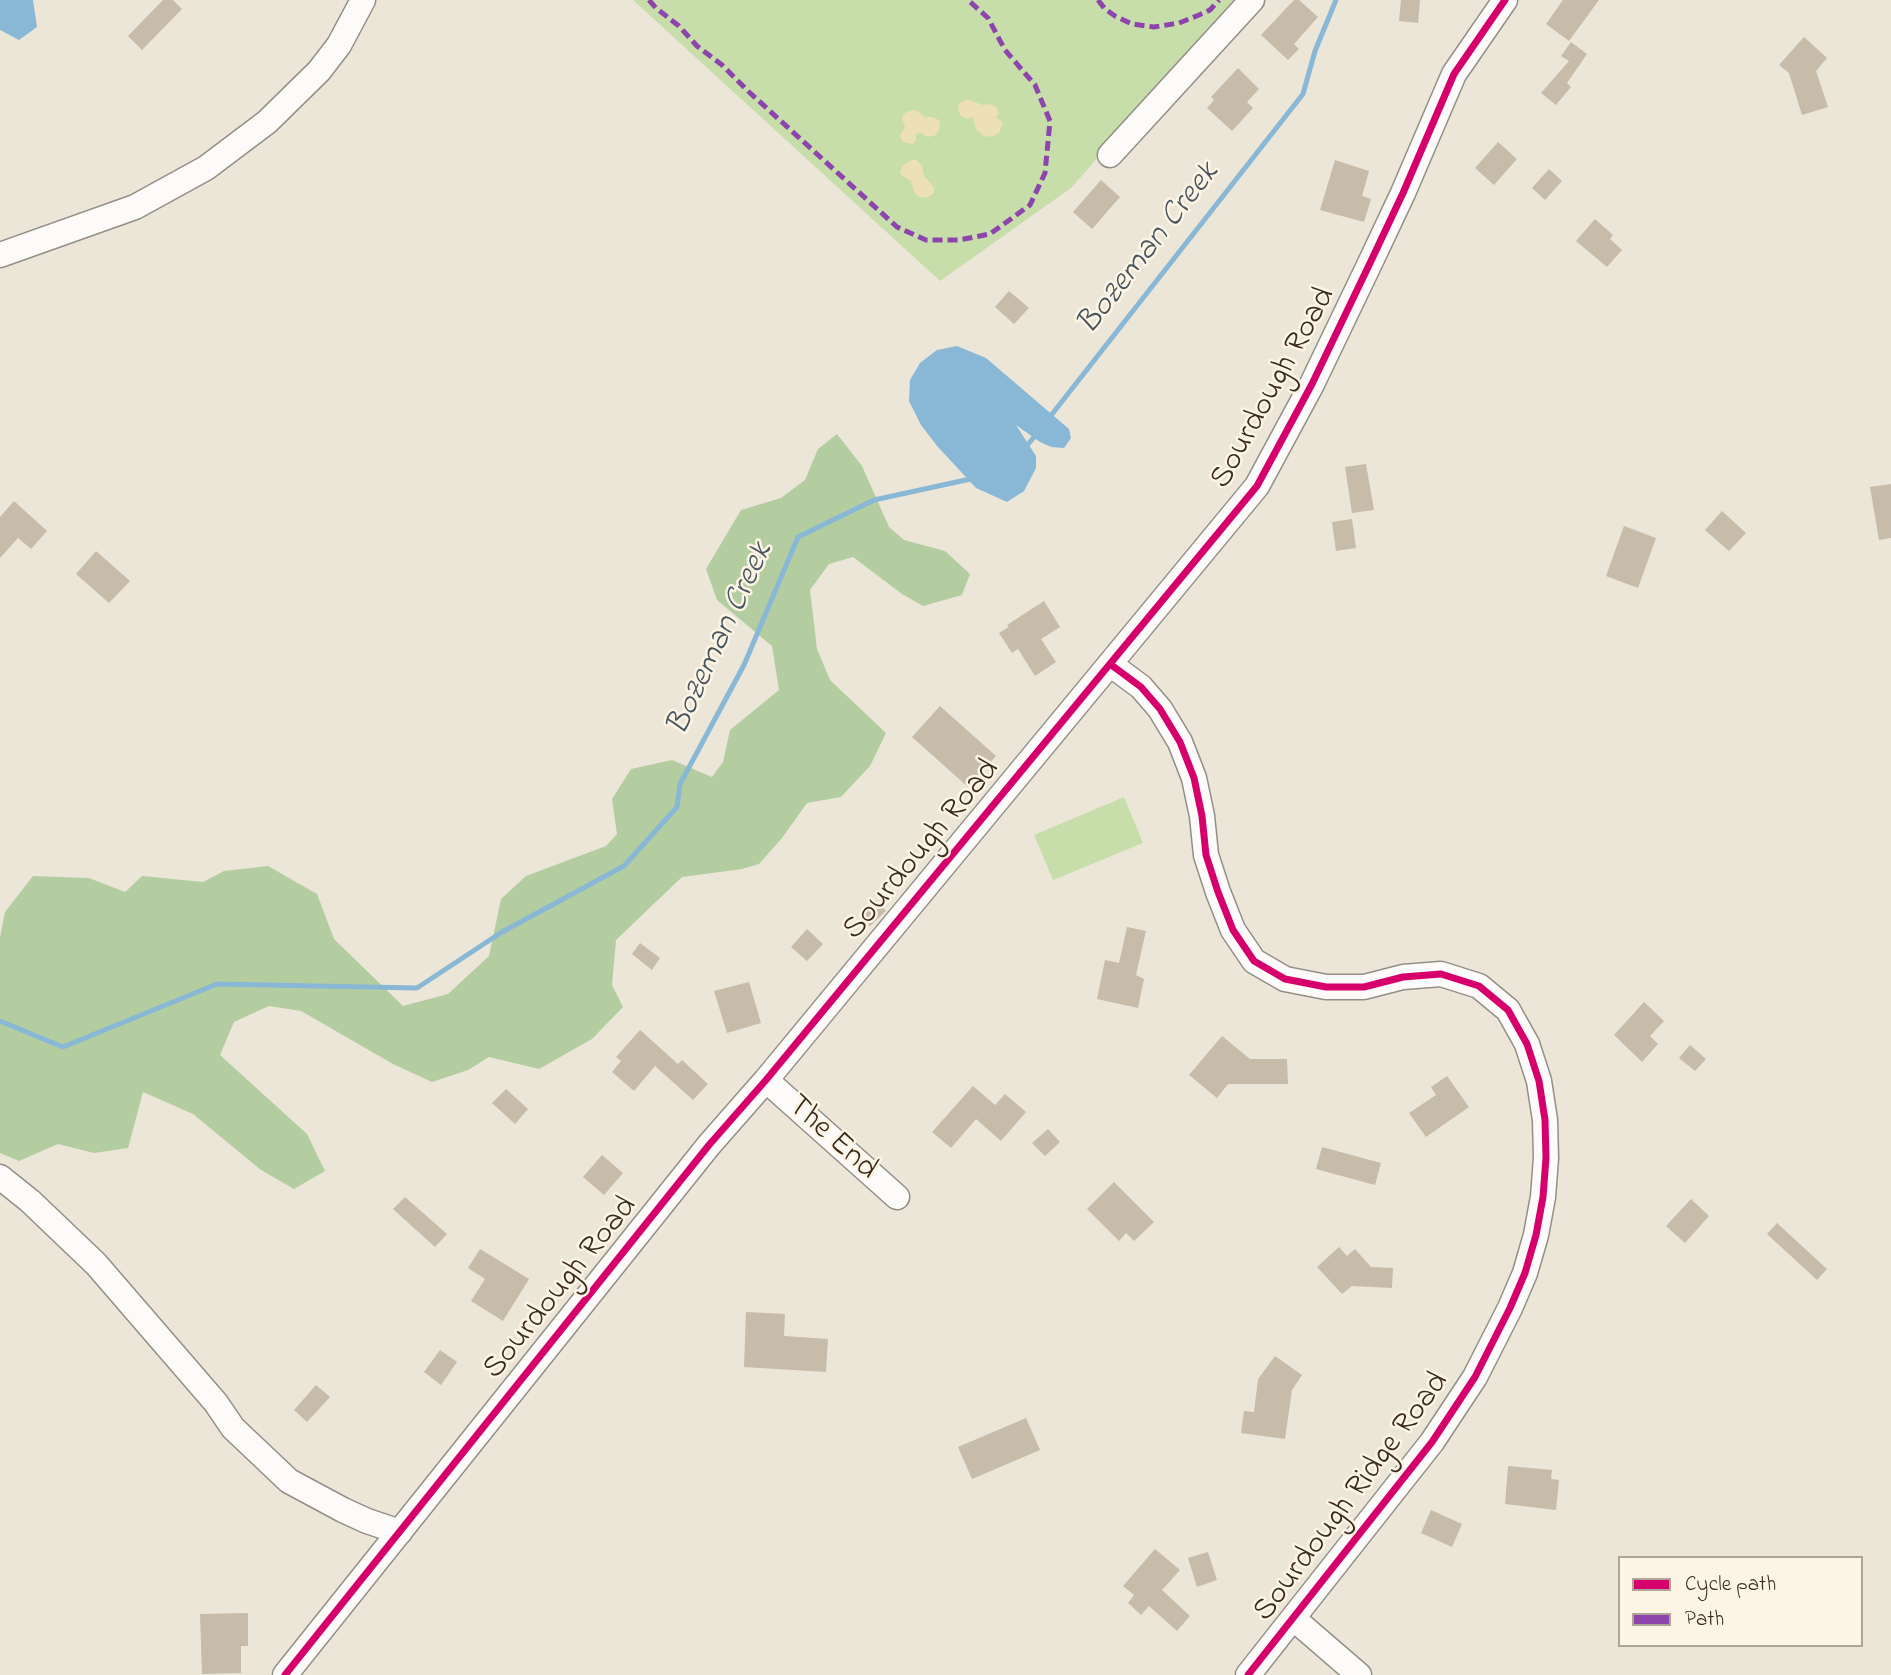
<!DOCTYPE html>
<style>
body{margin:0}
#map{position:relative;width:1891px;height:1675px;overflow:hidden;background:#ebe6d8;font-family:"Indie Flower",sans-serif}
canvas{display:block}
.legend{position:absolute;left:1618px;top:1556px;width:245px;height:91px;box-sizing:border-box;background:#fcf5e5;border:2px solid #afa495;margin:0;padding:9px 12px;list-style:none;font-size:21px;color:#3b2a1e}
.legend li{display:flex;align-items:center;gap:14px;height:35px}
.legend b{width:35px;border:2px solid #afa495}
</style>
<div id="map">
<canvas width="1891" height="1675"></canvas>
<ul class="legend">
<li><b style="height:9px;background:#d6006c"></b>Cycle path</li>
<li><b style="height:9px;background:#8e44ad"></b>Path</li>
</ul>
</div>
<script>
const context = document.querySelector('canvas').getContext('2d');
context.lineJoin = 'round';
function fill(path, color) { context.fillStyle = color; context.fill(path, 'evenodd'); }
const shape = rows => new Path2D(rows.map(r => 'M' + r).join(''));
function stroke(path, color, width, dash) { context.strokeStyle = color; context.lineWidth = width; context.lineCap = dash ? 'butt' : 'round'; context.setLineDash(dash || []); context.stroke(path); }
function label(font, color, halo, rows, align = 'center') {
  context.font = font + ' "Indie Flower",sans-serif'; context.lineWidth = 5; context.setLineDash([]); context.textBaseline = 'middle'; context.strokeStyle = halo; context.fillStyle = color; for (const [text, x, y, turn = 0] of rows) {
    context.save(); context.translate(x, y); context.rotate((+turn || 0) * Math.PI / 180); context.textAlign = isNaN(turn) ? turn : align; if (halo) context.strokeText(text, 0, 0); context.fillText(text, 0, 0); context.restore();
  }
}
fill(shape([
 [633,0,1237,0,1071,188,940,281],
 [1124,797,1143,843,1053,880,1034,835]
]), '#c7deaa');
fill(shape([
 [837,434,862,466,889,527,904,540,945,551,970,574,962,595,923,606,902,594,853,557,829,564,810,590,817,649,830,680,886,733,870,766,841,797,807,803,782,838,759,864,742,869,682,877,616,940,612,985,623,1007,592,1039,539,1069,489,1057,468,1070,432,1082,393,1064,301,1011,269,1006,234,1022,220,1055,307,1134,325,1171,294,1189,261,1170,193,1114,143,1092,128,1148,94,1153,58,1144,19,1161,0,1153,0,937,5,912,33,876,89,878,125,892,142,876,203,882,224,871,268,866,317,894,334,939,403,1006,448,994,489,956,501,899,526,876,606,846,617,834,612,799,631,769,672,760,712,777,723,762,730,730,779,690,772,646,717,600,706,569,741,510,781,498,805,480,818,449]
]), '#b4cda0');
fill(shape([
 [967,99,983,105,990,104,997,107,999,114,996,117,1003,123,999,133,991,137,984,136,976,129,973,117,966,119,960,115,958,109,959,105,961,102],
 [912,110,918,111,924,117,932,117,939,120,940,127,936,135,928,137,919,132,916,134,916,140,913,144,903,142,900,136,905,127,902,118,905,113],
 [912,160,916,160,922,165,924,176,934,187,934,193,930,196,922,198,918,196,914,192,911,181,901,175,900,172,903,165]
]), '#eddfb8');
fill(shape([
 [0,0,33,0,37,27,19,40,0,30],
 [957,346,986,358,1069,429,1071,438,1064,448,1051,447,1040,442,1016,425,1036,456,1036,468,1024,491,1007,502,976,488,938,447,921,425,909,401,910,380,920,363,937,350]
]), '#89b8d6');
stroke(shape([
 [1049,418,1303,94,1315,51,1336,0],
 [1025,448,1039,431],
 [0,1021,63,1047,217,984,417,988,502,932,624,866,677,807,680,784,744,665,798,537,874,500,975,478]
]), '#89b8d6', 5);
fill(shape([
 [163,0,173,0,182,9,142,50,128,36],
 [1294,0,1299,0,1318,17,1294,44,1299,49,1288,60,1261,35],
 [1401,0,1420,0,1418,23,1399,21],
 [1563,0,1599,0,1569,41,1546,24],
 [1804,37,1827,58,1816,71,1828,107,1802,115,1789,73,1779,65],
 [1571,42,1587,54,1567,83,1571,87,1556,105,1541,93,1569,61,1561,56],
 [1238,68,1259,89,1247,102,1253,108,1232,131,1207,108,1214,100,1211,97],
 [1498,142,1517,159,1494,185,1475,168],
 [1335,160,1369,171,1362,196,1371,199,1364,222,1320,210],
 [1549,169,1562,181,1545,200,1532,188],
 [1101,180,1120,197,1092,229,1073,212],
 [1595,219,1613,235,1610,239,1622,250,1607,267,1576,241],
 [1009,291,1029,308,1014,324,995,307],
 [1366,464,1374,510,1352,513,1345,467],
 [1891,484,1891,538,1879,540,1870,487],
 [14,501,47,531,31,549,18,538,0,558,0,517],
 [1722,511,1746,533,1729,551,1705,530],
 [1352,519,1356,548,1336,551,1332,522],
 [1624,526,1656,538,1638,588,1606,576],
 [96,551,130,581,109,603,76,574],
 [1044,601,1060,627,1041,639,1056,662,1035,676,1018,649,1012,653,999,633,1009,627,1007,625],
 [940,706,996,756,968,787,912,737],
 [876,900,886,911,870,926,860,914],
 [1127,927,1146,931,1136,975,1144,979,1138,1008,1097,999,1105,960,1119,963],
 [807,929,823,944,807,961,791,947],
 [640,943,660,958,652,970,632,954],
 [749,982,761,1023,727,1033,714,991],
 [1644,1002,1664,1021,1650,1036,1658,1044,1642,1062,1614,1035],
 [640,1030,678,1064,682,1060,708,1084,693,1100,655,1066,634,1091,612,1072,621,1061,616,1057],
 [1222,1036,1250,1059,1287,1059,1288,1084,1228,1084,1217,1098,1189,1075],
 [1690,1045,1706,1059,1695,1071,1679,1058],
 [1447,1076,1469,1107,1426,1137,1409,1113,1436,1095,1431,1087],
 [973,1086,995,1105,1005,1094,1026,1112,1001,1141,976,1119,951,1148,932,1132],
 [506,1089,528,1109,515,1124,492,1103],
 [1048,1129,1060,1142,1045,1156,1032,1143],
 [1322,1147,1381,1163,1375,1185,1316,1169],
 [602,1155,623,1173,604,1195,583,1177],
 [1114,1182,1154,1222,1134,1241,1126,1233,1119,1241,1087,1209],
 [405,1197,447,1234,435,1247,393,1209],
 [1691,1199,1709,1216,1685,1243,1666,1226],
 [1777,1223,1827,1269,1817,1280,1767,1234],
 [1339,1247,1347,1256,1355,1249,1371,1267,1393,1268,1392,1288,1352,1286,1342,1294,1317,1267],
 [480,1249,529,1279,503,1321,471,1301,485,1279,468,1268],
 [746,1312,785,1314,784,1336,828,1339,826,1372,744,1367],
 [440,1350,457,1362,441,1385,424,1372],
 [1275,1356,1302,1375,1292,1390,1285,1439,1241,1433,1244,1411,1254,1412,1258,1379],
 [316,1385,330,1397,307,1422,294,1410],
 [1026,1418,1040,1450,972,1479,958,1447],
 [1508,1466,1552,1470,1551,1479,1559,1480,1556,1510,1505,1504],
 [1431,1510,1462,1524,1452,1547,1421,1533],
 [1155,1549,1180,1570,1162,1590,1190,1616,1177,1631,1149,1606,1141,1615,1128,1603,1134,1595,1123,1586],
 [1208,1552,1217,1580,1197,1587,1188,1558],
 [248,1613,248,1646,241,1646,241,1673,202,1674,200,1614]
]), '#c7bba9');
const minor = shape([
 [1110,155,1252,0],
 [0,255,135,207,206,168,267,122,319,71,339,45,363,0],
 [1110,664,1141,687,1160,709,1180,742,1194,778,1202,816,1206,855,1218,892,1233,930,1254,961,1285,979,1326,987,1364,987,1403,977,1441,974,1479,986,1508,1010,1527,1044,1539,1081,1545,1120,1546,1158,1543,1197,1536,1235,1525,1273,1510,1308,1475,1377,1432,1442,1248,1675],
 [766,1080,897,1197],
 [0,1177,30,1201,96,1264,216,1403,233,1428,289,1481,343,1510,367,1521,400,1532],
 [1294,1619,1359,1675],
 [285,1675,709,1145,766,1080,1257,486,1312,384,1371,261,1403,193,1454,74,1505,0]
]);
stroke(minor, '#948f86', 27);
stroke(minor, '#fcfbf9', 24);
stroke(shape([
 [649,0,656,8,679,26,697,46,722,65,749,92,897,227,926,240,959,240,990,234,1030,205,1045,173,1050,121,1035,85,1005,50,988,18,968,0],
 [1098,0,1105,9,1115,16,1132,24,1154,27,1179,23,1199,15,1210,10,1219,0]
]), '#8e44ad', 5, [10, 5]);
stroke(shape([
 [1110,664,1141,687,1160,709,1180,742,1194,778,1202,816,1206,855,1218,892,1233,930,1254,961,1285,979,1326,987,1364,987,1403,977,1441,974,1479,986,1508,1010,1527,1044,1539,1081,1545,1120,1546,1158,1543,1197,1536,1235,1525,1273,1510,1308,1475,1377,1432,1442,1248,1675],
 [285,1675,709,1145,766,1080,1257,486,1312,384,1371,261,1403,193,1454,74,1505,0]
]), '#d6006c', 7);
label('32px', '#3b2a1e', '#fcf5e5', [
 ["Sourdough Road",1275,389,-61],
 ["Sourdough Road",923,851,-50],
 ["The End",831,1139,42],
 ["Sourdough Road",562,1289,-51],
 ["Sourdough Ridge Road",1353,1498,-53]
]);
label('italic 33px', '#48555e', '#fcf5e5', [
 ["Bozeman Creek",1150,250,-52],
 ["Bozeman Creek",722,640,-65]
]);
</script>
